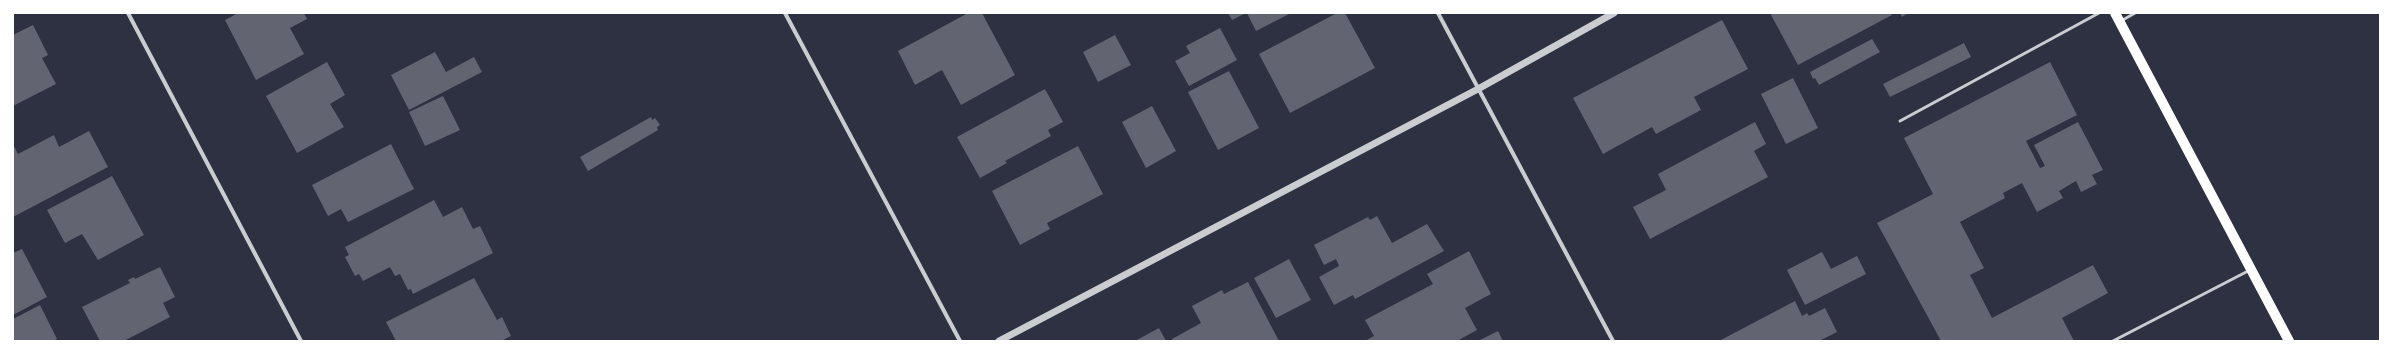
<!DOCTYPE html>
<style>
body{margin:0}
#map{position:relative;width:2393px;height:354px;overflow:hidden;background:#2d3142;font-family:Helvetica,sans-serif}
canvas{display:block}
.frame{position:absolute;inset:0;border:14px solid #fff;pointer-events:none}
</style>
<div id="map">
<canvas width="2393" height="354"></canvas>
<div class="frame"></div>
</div>
<script>
const context = document.querySelector('canvas').getContext('2d');
context.lineJoin = 'round';
function fill(path, color) { context.fillStyle = color; context.fill(path, 'evenodd'); }
const shape = rows => new Path2D(rows.map(r => 'M' + r).join(''));
function stroke(path, color, width, dash) { context.strokeStyle = color; context.lineWidth = width; context.lineCap = dash ? 'butt' : 'round'; context.setLineDash(dash || []); context.stroke(path); }
fill(shape([
 [238,13,304,13,307,19,290,28,304,54,256,80,225,20],
 [968,13,982,13,1015,75,961,105,942,70,915,85,898,51],
 [1228,13,1246,13,1232,20],
 [1247,13,1291,13,1256,31],
 [1337,13,1345,13,1375,68,1290,113,1259,54],
 [1770,13,1891,13,1892,15,1798,65],
 [1900,13,1908,13,1902,17],
 [1722,20,1748,69,1694,97,1701,110,1656,134,1652,127,1603,154,1573,98],
 [33,25,48,55,42,58,56,84,13,106,13,35],
 [1220,28,1237,60,1189,86,1175,61,1190,53,1186,46],
 [1115,35,1131,65,1098,82,1083,52],
 [1872,39,1880,52,1819,85,1815,78,1813,79,1810,72],
 [1964,43,1971,57,1890,97,1883,84],
 [435,52,446,72,474,57,482,72,409,110,391,75],
 [327,62,345,95,330,104,344,127,297,153,266,96],
 [2050,62,2077,115,2026,141,2040,168,2045,166,2034,145,2078,122,2103,170,2092,175,2097,184,2081,192,2076,181,2059,191,2063,198,2037,212,2022,183,2003,193,2005,198,1960,222,1984,268,1970,275,1992,318,2093,265,2108,293,2062,318,2074,341,1941,341,1877,223,1933,194,1904,138],
 [1229,71,1259,128,1218,150,1188,92],
 [1793,78,1818,128,1786,144,1761,94],
 [1045,89,1063,122,1048,130,1051,136,1005,161,1007,163,980,178,957,137],
 [443,96,460,130,425,146,409,112],
 [1152,106,1176,151,1146,168,1122,122],
 [651,117,652,120,655,118,660,125,657,127,658,130,588,171,580,157],
 [1755,122,1766,144,1754,151,1768,177,1650,239,1633,207,1666,190,1658,174],
 [89,131,108,167,13,217,13,144,18,154,54,135,59,147],
 [391,144,414,189,348,222,341,209,328,216,312,185],
 [1078,146,1103,194,1047,223,1050,229,1020,245,992,191],
 [112,176,144,235,98,260,82,234,65,243,47,210],
 [434,200,443,217,462,207,473,229,480,226,493,253,413,294,411,289,408,290,400,274,395,276,390,267,363,281,359,274,355,276,345,257,349,255,345,247],
 [1377,216,1392,243,1427,224,1444,251,1355,299,1353,295,1334,305,1319,277,1339,266,1336,259,1324,265,1314,245,1368,217,1370,220],
 [22,249,47,297,13,315,13,253],
 [1469,251,1491,294,1465,308,1477,330,1457,341,1365,341,1374,336,1365,320,1433,284,1427,274],
 [1822,252,1831,269,1857,256,1866,274,1805,305,1787,270],
 [1289,259,1311,300,1276,318,1254,278],
 [160,267,175,297,163,303,170,317,124,341,100,341,82,307,130,283,128,280,134,277,135,279],
 [474,278,497,320,502,317,511,336,501,341,396,341,386,322],
 [1248,282,1279,341,1173,341,1172,339,1201,323,1192,306,1222,290,1224,294],
 [1795,301,1802,316,1807,313,1809,316,1825,308,1837,332,1819,341,1719,341],
 [40,305,57,339,53,341,13,341,13,319],
 [1159,328,1166,341,1135,341],
 [1498,331,1503,341,1478,341]
]), '#626471');
stroke(shape([
 [2121,21,2135,13],
 [1900,121,2099,13],
 [2113,341,2250,270]
]), '#caccd0', 3);
stroke(shape([
 [128,13,301,341],
 [785,13,960,341],
 [1438,13,1613,341]
]), '#caccd0', 4);
stroke(shape([
 [999,341,1478,89,1614,13]
]), '#caccd0', 7);
stroke(shape([
 [2115,13,2289,341]
]), '#fff', 10);
</script>
